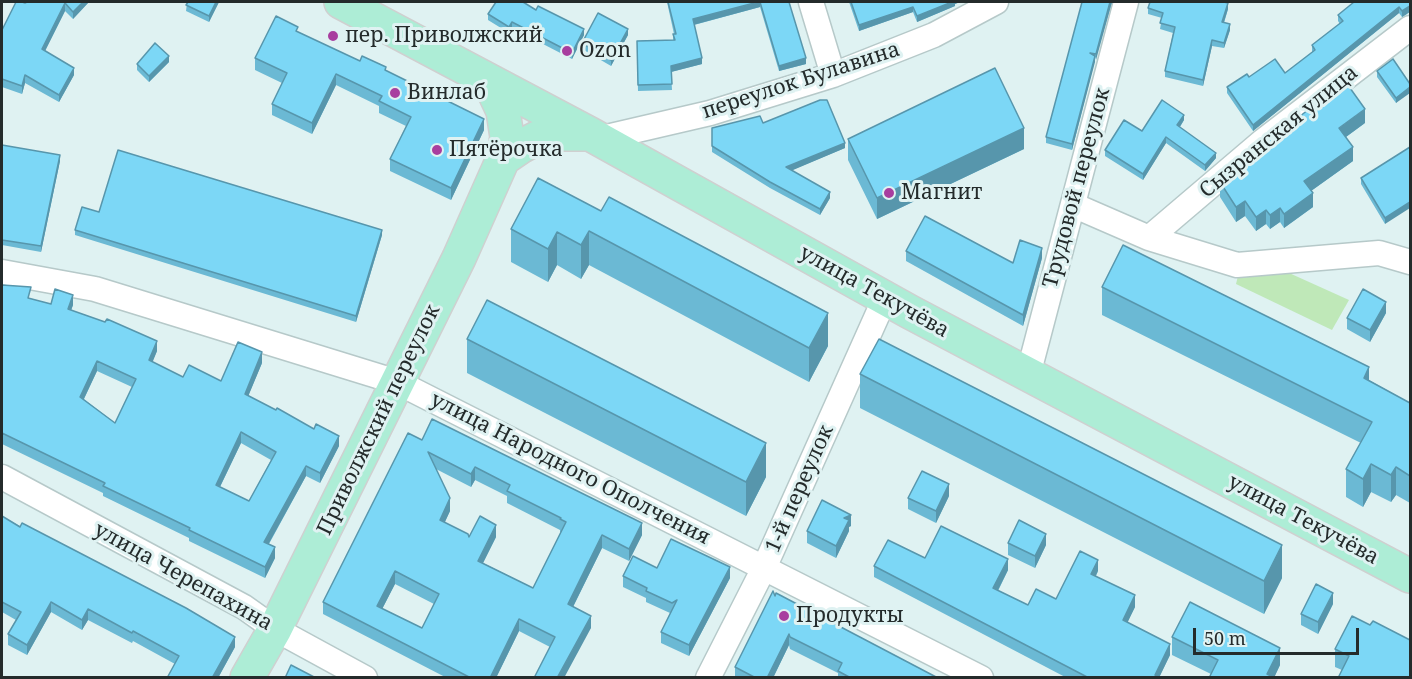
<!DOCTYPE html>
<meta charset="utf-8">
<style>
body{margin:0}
#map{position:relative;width:1412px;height:679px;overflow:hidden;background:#dff2f2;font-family:"Noto Serif",serif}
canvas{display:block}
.frame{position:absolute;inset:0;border:3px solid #242b2b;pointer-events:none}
.scale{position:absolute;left:1193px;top:628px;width:166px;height:27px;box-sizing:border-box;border:3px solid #242b2b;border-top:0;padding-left:8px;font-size:18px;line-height:21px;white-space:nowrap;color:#242b2b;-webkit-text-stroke:4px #dff2f2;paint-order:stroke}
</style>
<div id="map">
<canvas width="1412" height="679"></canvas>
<div class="frame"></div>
<div class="scale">50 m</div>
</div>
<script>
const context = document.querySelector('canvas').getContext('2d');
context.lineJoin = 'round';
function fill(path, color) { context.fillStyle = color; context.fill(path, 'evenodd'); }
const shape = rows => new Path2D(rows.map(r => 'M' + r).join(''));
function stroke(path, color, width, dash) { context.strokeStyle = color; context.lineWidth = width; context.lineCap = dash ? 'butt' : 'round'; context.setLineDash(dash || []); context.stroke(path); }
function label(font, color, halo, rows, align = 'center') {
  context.font = font + ' "Noto Serif",serif'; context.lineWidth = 6; context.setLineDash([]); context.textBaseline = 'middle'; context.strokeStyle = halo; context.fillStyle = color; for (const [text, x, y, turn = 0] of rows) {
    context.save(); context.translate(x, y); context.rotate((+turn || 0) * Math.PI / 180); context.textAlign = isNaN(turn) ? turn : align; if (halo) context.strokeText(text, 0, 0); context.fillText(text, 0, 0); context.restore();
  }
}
fill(shape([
 [1278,268,1349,300,1332,330,1236,284,1238,276]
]), '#bfe8b8');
const street = shape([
 [811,2,833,75],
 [598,139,710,113,833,75,934,35,996,2],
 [1073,205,1149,238,1237,265,1379,253,1410,262],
 [1149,238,1263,141,1410,28],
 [2,272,95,289,397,382,981,678],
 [1028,375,1126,2],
 [2,477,244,607,275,629,365,678],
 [708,678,764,568,885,298]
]);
const primary = shape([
 [341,2,590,134,910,312,1410,576],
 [503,159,522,146,539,137,561,134,588,134],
 [247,678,275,629,459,258,503,159,507,137,503,111,489,81]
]);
stroke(street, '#b6c9c9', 27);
stroke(primary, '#cfd0d0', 36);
stroke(street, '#fff', 24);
stroke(primary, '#adedd6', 33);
fill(shape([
 [88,2,88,3,73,19,65,11,45,51,74,75,59,102,25,83,22,94,2,87,2,30,25,3],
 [183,2,219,2,209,22,186,11,187,3],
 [667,2,789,2,806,64,779,71,760,7,694,25,702,64,671,72,672,90,638,91,637,41,673,40,673,34,674,34],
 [849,2,960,2,955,4,955,6,917,22,913,12,859,31],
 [1082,2,1112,2,1095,60,1072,150,1046,143,1046,137],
 [1410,2,1407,14,1402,17,1399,13,1253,131,1227,93,1227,87,1249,77,1285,73,1312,52,1312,45,1340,24,1338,21,1338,15],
 [1148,8,1228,9,1224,23,1230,30,1224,48,1212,46,1203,86,1165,77,1165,71,1173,33,1160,29,1162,18,1148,14],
 [536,10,584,35,572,59,512,28,509,33,488,20,488,14],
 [298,32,360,61,386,71,484,130,451,200,390,171,390,159,406,126,379,113,379,106,336,85,312,134,272,115,272,104,282,83,255,70,255,58],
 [628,35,611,66,582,49,582,43],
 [169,62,149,82,137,70,137,64],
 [1377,71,1410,84,1396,103,1377,77],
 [1184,120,1180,127,1216,158,1205,171,1166,143,1143,180,1105,156,1105,150,1142,131],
 [763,123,845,148,792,170,830,198,820,215,770,188,712,152,712,128],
 [1365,123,1346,137,1353,161,1311,191,1313,207,1284,228,1280,222,1270,229,1266,224,1256,231,1245,216,1236,222,1220,197,1220,182],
 [848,139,1024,149,877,219,848,160],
 [2,145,60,161,41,252,2,245],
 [1410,147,1385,224,1361,184,1361,178],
 [538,178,828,346,809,382,589,265,581,279,557,265,548,282,511,262,511,229],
 [99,212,382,235,356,322,75,235,75,230],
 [906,251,1013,263,1042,258,1023,326,906,261],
 [2,285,31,299,51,304,73,305,71,310,157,351,152,362,183,377,221,381,262,363,248,396,339,446,320,483,306,476,269,544,275,558,265,578,189,541,189,538,103,496,103,493,2,444,2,445],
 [97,371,132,387,115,423,84,399],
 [241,443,271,460,249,501,220,487],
 [1102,287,1369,380,1410,403,1410,503,1396,495,1391,502,1371,492,1363,507,1346,497,1346,469,1361,443,1102,315],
 [1386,313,1370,342,1347,329,1347,318],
 [467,339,766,477,746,516,467,373],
 [860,374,1282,578,1264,614,860,408],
 [422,440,642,535,629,561,602,548,573,607,591,628,550,647,519,631,496,678,447,678,323,614,323,602],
 [436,469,471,487,475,480,507,496,507,503,560,530,560,532,561,532,533,588,483,563,496,537,469,537,444,523,450,511],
 [395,584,434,604,422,628,382,609],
 [949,496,936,523,908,509,908,498],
 [2,516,235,647,218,678,167,678,175,664,133,641,132,643,88,620,82,630,51,612,27,655,8,645,8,634,16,620,2,612],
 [851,526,849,527,849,531,836,558,807,543,807,531],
 [1008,543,1046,545,1035,568,1008,555],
 [925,558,1008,570,998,591,1028,605,1056,599,1098,571,1096,576,1135,607,1127,622,1170,655,1159,677,1160,678,1067,678,874,577,874,566],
 [657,568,730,578,689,656,661,643,661,632,670,613,646,602,646,598,623,587,623,576],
 [775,596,938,678,838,678,838,673,790,649,789,645,773,678,735,678,735,667],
 [1333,604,1318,634,1301,625,1301,614],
 [1370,625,1342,670,1335,667,1335,649],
 [1172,637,1280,665,1274,677,1211,674,1172,655]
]), '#6bb9d4');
fill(shape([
 [83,2,88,2,88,3,73,19,73,12],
 [216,2,219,2,209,22,209,16],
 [760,2,760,7,693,25,693,19],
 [952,2,960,2,955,4,955,6,917,22,917,16],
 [1110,2,1112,2,1096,60,1096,54],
 [65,3,65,11,42,57,42,49],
 [1228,3,1228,9,1222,28,1222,22],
 [1410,6,1410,12,1402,17,1402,11],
 [913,7,913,12,859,31,859,25],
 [1399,7,1399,13,1253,131,1253,125],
 [512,22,512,28,509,33,509,27],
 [1230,24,1230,30,1224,48,1224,43],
 [584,29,584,35,572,59,572,53],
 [628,29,628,35,611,66,611,60],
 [1212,40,1212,46,1203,86,1203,80],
 [169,56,169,62,149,82,149,76],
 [1095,56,1095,62,1072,150,1072,144],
 [702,58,702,64,671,72,671,66],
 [806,58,806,64,779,71,779,66],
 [74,68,74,75,59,102,59,95],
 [336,74,336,85,312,134,312,123],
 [25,75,25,83,22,94,22,86],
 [1410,87,1410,93,1396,103,1396,98],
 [1365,109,1365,123,1339,142,1339,128],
 [1184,115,1184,120,1177,131,1177,125],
 [484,119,484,130,451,200,451,188],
 [1024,128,1024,149,877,219,877,198],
 [1166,137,1166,143,1143,180,1143,174],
 [845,143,845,148,786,173,786,167],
 [1353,147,1353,161,1304,196,1304,181],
 [1216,153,1216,158,1205,171,1205,165],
 [60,155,60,161,41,252,41,246],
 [830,192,830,198,820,215,820,209],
 [1313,193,1313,207,1284,228,1284,214],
 [1245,201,1245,216,1236,222,1236,207],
 [1410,202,1410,208,1385,224,1385,218],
 [1280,208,1280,222,1270,229,1270,215],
 [1266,210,1266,224,1256,231,1256,217],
 [382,230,382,235,356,322,356,316],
 [589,231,589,265,581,279,581,245],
 [557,232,557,265,548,282,548,249],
 [1042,248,1042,258,1023,326,1023,315],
 [73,295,73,305,68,319,68,309],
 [1386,302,1386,313,1370,342,1370,330],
 [828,313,828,346,809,382,809,348],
 [157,341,157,351,149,371,149,360],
 [262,352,262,363,245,404,245,394],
 [97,361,97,371,80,407,80,397],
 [1369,367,1369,395,1364,378],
 [241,432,241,443,216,495,216,485],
 [339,436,339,446,320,483,320,473],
 [766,443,766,477,746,516,746,482],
 [1371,464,1371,492,1363,507,1363,479],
 [306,466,306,476,264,552,264,542],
 [475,467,475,480,471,487,471,474],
 [1396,467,1396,495,1391,502,1391,475],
 [949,484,949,496,936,523,936,511],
 [450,498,450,511,440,533,440,520],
 [851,515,851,526,849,527,849,531,836,558,836,546,844,518],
 [642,523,642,535,629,561,629,549],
 [496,525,496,537,478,573,478,561],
 [1046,534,1046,545,1035,568,1035,556],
 [602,535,602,548,568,617,568,604],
 [1282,545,1282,578,1264,614,1264,581],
 [275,547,275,558,265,578,265,567],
 [1008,559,1008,570,993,600,993,588],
 [1098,560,1098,571,1091,585,1091,574],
 [730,567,730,578,689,656,689,645],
 [395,571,395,584,377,619,377,606],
 [1333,593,1333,604,1318,634,1318,622],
 [1135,595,1135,607,1123,632,1123,620],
 [51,602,51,612,27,655,27,645],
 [88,609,88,620,82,630,82,620],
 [591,616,591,628,564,678,557,678],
 [519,619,519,631,496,678,490,678],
 [789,634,789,645,773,678,767,678],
 [235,637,235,647,218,678,212,678],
 [1170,644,1170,655,1159,678,1155,675],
 [1280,648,1280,665,1274,678,1267,674]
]), '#5796ac');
const building = shape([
 [16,2,22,2,25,3,27,2,83,2,73,12,65,3,42,49,74,68,59,95,25,75,22,86,2,79,2,30,16,2],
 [188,2,216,2,209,16,186,5,188,2],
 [496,2,523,2,536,10,538,6,584,29,572,53,512,22,509,27,488,14,496,2],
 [668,2,758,2,693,19,702,58,671,66,672,84,638,85,637,41,675,40,673,34,676,34,668,2],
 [760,2,789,2,806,58,779,66,760,2],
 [851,2,952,2,917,16,913,7,859,25,851,2],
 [1082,2,1110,2,1096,54,1090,53,1095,56,1072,144,1046,137,1082,2],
 [1150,2,1224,2,1228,3,1222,22,1230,24,1224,43,1212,40,1203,80,1165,71,1175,27,1160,23,1163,13,1148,8,1150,2],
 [1354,2,1410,2,1410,6,1402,11,1399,7,1253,125,1227,87,1247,74,1249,77,1275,59,1285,73,1315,50,1312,45,1343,21,1338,15,1354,2],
 [598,13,628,29,611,60,582,43,598,13],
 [276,16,298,27,296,31,360,61,362,56,386,67,385,70,484,119,451,188,390,159,411,117,379,101,382,96,336,74,312,123,272,104,287,73,255,58,276,16],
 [155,43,169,56,149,76,137,64,155,43],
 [1393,59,1410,84,1410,87,1396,98,1377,71,1393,59],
 [995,68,1024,128,877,198,848,139,995,68],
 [1345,81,1365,109,1339,128,1353,147,1304,181,1313,193,1284,214,1280,208,1270,215,1266,210,1256,217,1245,201,1236,207,1220,182,1272,138,1345,81],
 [820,100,827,100,845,143,786,167,830,192,820,209,770,182,712,146,712,128,760,116,763,123,820,100],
 [1162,100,1184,115,1177,125,1216,153,1205,165,1166,137,1143,174,1105,150,1124,120,1142,131,1162,100],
 [2,145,60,155,41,246,2,240,2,145],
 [1410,147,1410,202,1385,218,1361,178,1410,147],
 [118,150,382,230,356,316,75,230,82,207,99,212,118,150],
 [538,178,601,211,609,197,828,313,809,348,589,231,581,245,557,232,548,249,511,229,538,178],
 [925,216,1013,263,1020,240,1042,248,1023,315,906,251,925,216],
 [1123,245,1369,367,1364,378,1410,403,1410,476,1396,467,1391,475,1371,464,1363,479,1346,469,1372,422,1102,287,1123,245],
 [2,285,31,287,28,298,51,304,55,289,73,295,68,309,105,322,107,319,157,341,149,360,183,377,189,365,221,381,238,342,262,352,245,394,276,410,277,408,314,429,316,424,339,436,320,473,306,466,264,542,275,547,265,567,189,530,190,528,103,486,105,483,2,433,2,435,2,285],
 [97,361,136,379,115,423,80,397,97,361],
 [241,432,276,452,249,501,216,485,241,432],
 [1363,289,1386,302,1370,330,1347,318,1363,289],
 [487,300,766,443,746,482,467,339,487,300],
 [879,339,1282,545,1264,581,860,374,879,339],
 [432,419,642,523,629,549,602,535,568,604,591,616,557,678,534,678,555,637,519,619,490,678,471,678,323,602,408,433,422,440,432,419],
 [428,452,471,474,475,467,510,485,507,491,561,518,560,519,566,522,533,588,478,561,496,525,480,516,469,537,468,534,440,520,450,498,428,452],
 [395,571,439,594,422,628,377,606,395,571],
 [922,471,949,484,936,511,908,498,922,471],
 [822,500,851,515,844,518,849,520,836,546,807,531,822,500],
 [2,516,20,527,22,523,186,608,235,637,212,678,167,678,179,656,133,631,132,633,88,609,82,620,51,602,27,645,8,634,21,612,2,602,2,516],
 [1019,520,1046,534,1035,556,1008,543,1019,520],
 [941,526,1008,559,993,588,1028,605,1036,589,1056,599,1080,551,1098,560,1091,574,1135,595,1123,620,1170,644,1155,675,1160,678,1089,678,874,566,888,540,925,558,941,526],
 [671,539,730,567,689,645,661,632,677,600,672,603,646,591,647,588,623,576,633,556,657,568,671,539],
 [1316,584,1333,593,1318,622,1301,614,1316,584],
 [773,591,775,596,776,593,938,678,851,678,838,671,842,663,790,637,789,634,767,678,756,678,735,667,773,591],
 [1190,602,1280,648,1267,674,1275,678,1209,678,1218,660,1172,637,1190,602],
 [1352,616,1370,625,1373,621,1410,640,1410,678,1338,678,1349,656,1335,649,1352,616],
 [291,665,316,678,285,678,291,665]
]);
fill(building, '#7cd7f6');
stroke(building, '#5796ac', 1.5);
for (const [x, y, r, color] of [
 [333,36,6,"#a83e9f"],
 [567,51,6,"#a83e9f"],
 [395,93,6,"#a83e9f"],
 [437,150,6,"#a83e9f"],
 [889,193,6,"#a83e9f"],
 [784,616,6,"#a83e9f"]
]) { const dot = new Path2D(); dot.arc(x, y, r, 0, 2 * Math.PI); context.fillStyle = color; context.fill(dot); stroke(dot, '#dff2f2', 2); }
label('21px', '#242b2b', '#dff2f2', [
 ["пер. Приволжский",345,36],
 ["Ozon",579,51],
 ["Винлаб",407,93],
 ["Пятёрочка",449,150],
 ["Магнит",901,193],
 ["Продукты",796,616]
], 'left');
label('21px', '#242b2b', '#dff2f2', [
 ["переулок Булавина",801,81,-18],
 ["Сызранская улица",1279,132,-39],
 ["Трудовой переулок",1077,188,-75],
 ["улица Текучёва",874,292,29],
 ["Приволжский переулок",379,420,-64],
 ["улица Народного Ополчения",570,469,27],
 ["1-й переулок",800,489,-66],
 ["улица Текучёва",1303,520,28],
 ["улица Черепахина",183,577,29]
]);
</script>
